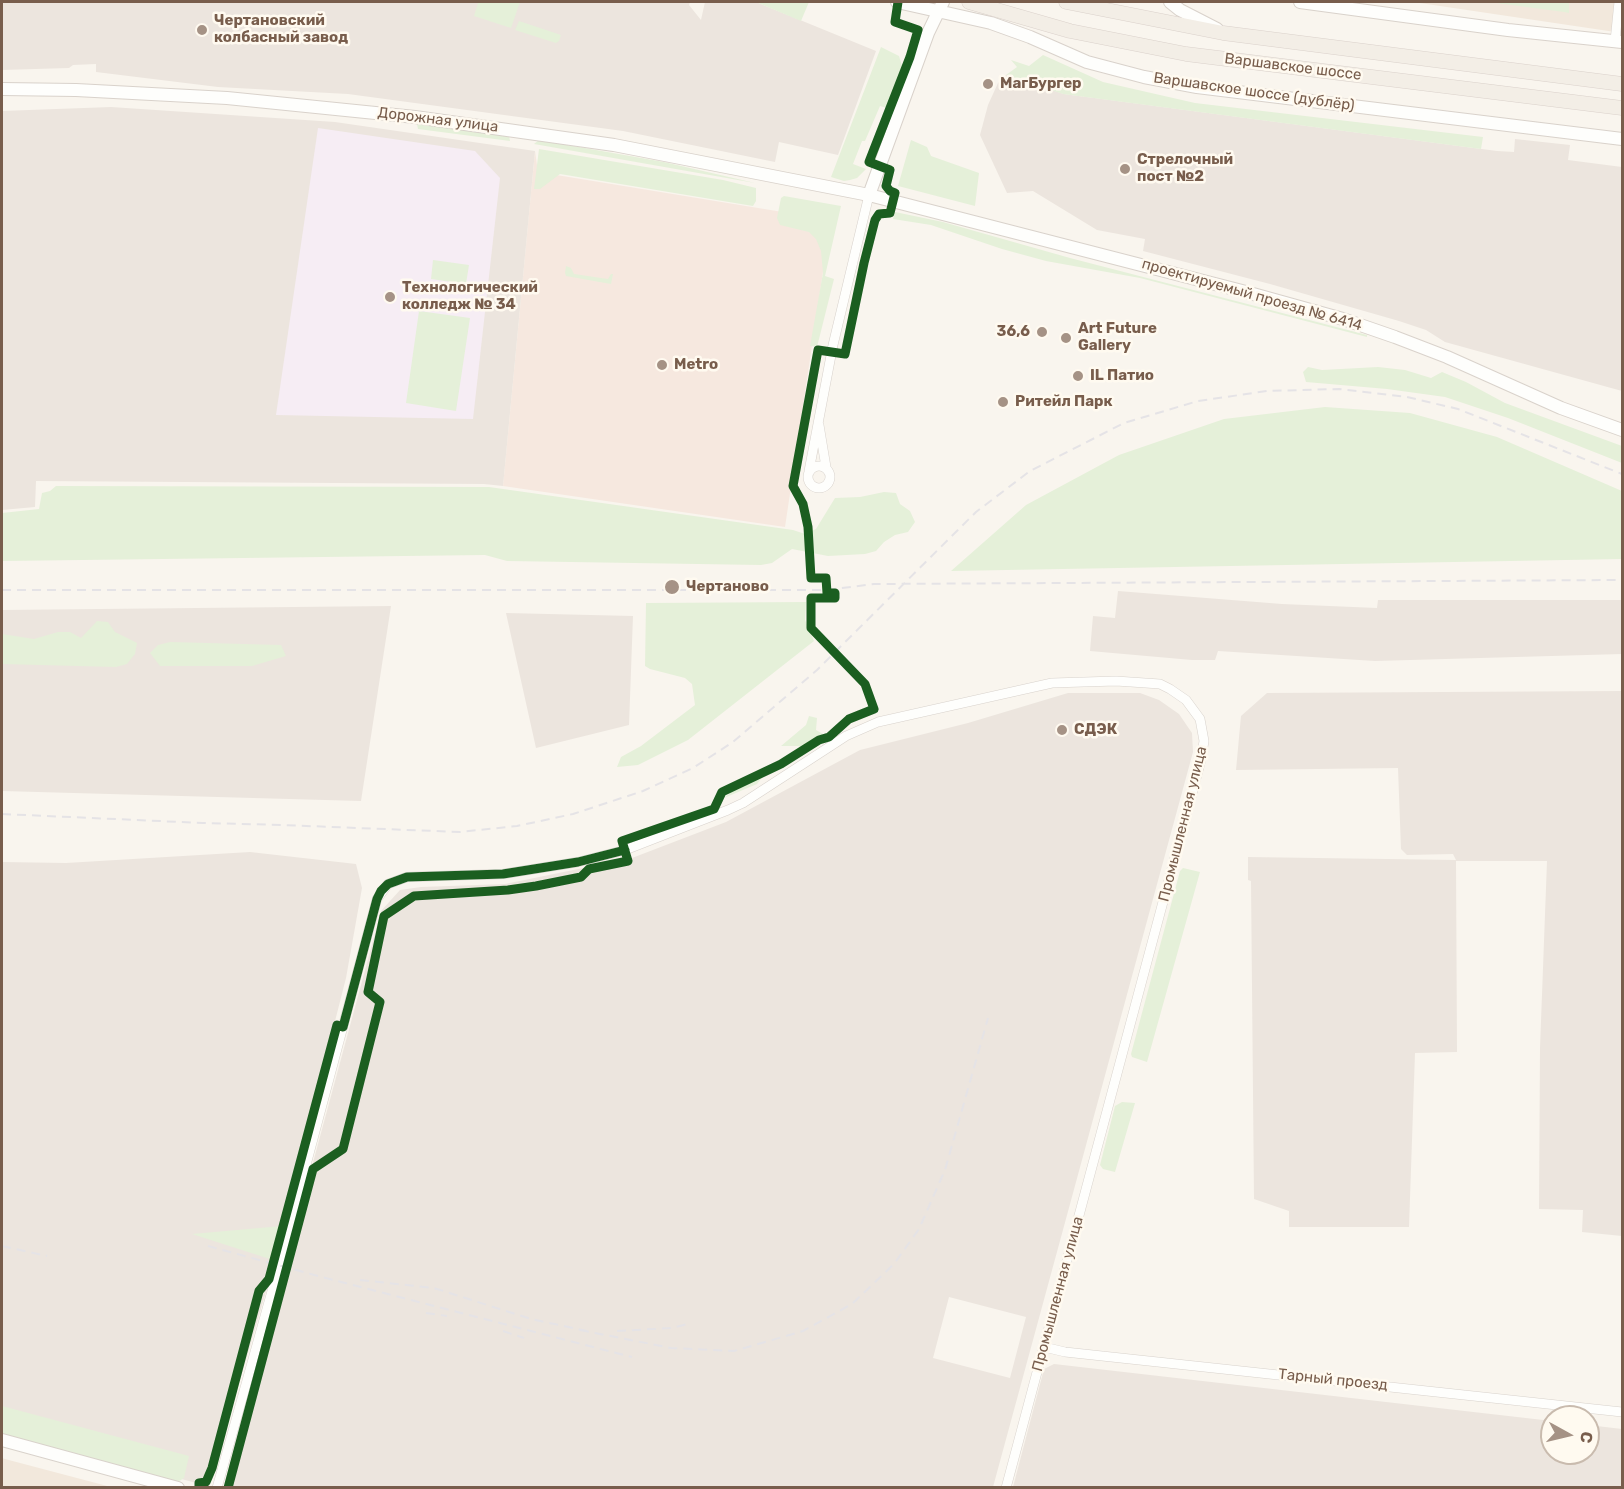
<!DOCTYPE html>
<meta charset="utf-8">
<style>
body{margin:0}
#map{position:relative;width:1624px;height:1489px;overflow:hidden;background:#f9f5ee;font-family:Rubik,sans-serif}
canvas{display:block}
.frame{position:absolute;inset:0;border:3px solid #785d4c;pointer-events:none}
.north{position:absolute;left:1540px;top:1405px;width:60px;height:60px;box-sizing:border-box;background:#fffaf0;border:2px solid #c9bbae;border-radius:50%;rotate:98deg;font-size:16px;font-weight:700;line-height:24px;text-align:center;color:#785d4c}
.north::after{content:'';display:block;margin:auto;width:21px;height:27px;background:#a59285;clip-path:polygon(50% 0,100% 100%,50% 72%,0 100%)}
</style>
<div id="map">
<canvas width="1624" height="1489"></canvas>
<div class="frame"></div>
<div class="north">С</div>
</div>
<script>
const context = document.querySelector('canvas').getContext('2d');
context.lineJoin = 'round';
function fill(path, color) { context.fillStyle = color; context.fill(path, 'evenodd'); }
const shape = rows => new Path2D(rows.map(r => 'M' + r).join(''));
function stroke(path, color, width, dash) { context.strokeStyle = color; context.lineWidth = width; context.lineCap = dash ? 'butt' : 'round'; context.setLineDash(dash || []); context.stroke(path); }
function label(font, color, halo, rows, align = 'center') {
  context.font = font + ' Rubik,sans-serif'; context.lineWidth = 5; context.setLineDash([]); context.textBaseline = 'middle'; context.strokeStyle = halo; context.fillStyle = color; for (const [text, x, y, turn = 0] of rows) {
    context.save(); context.translate(x, y); context.rotate((+turn || 0) * Math.PI / 180); context.textAlign = isNaN(turn) ? turn : align; if (halo) context.strokeText(text, 0, 0); context.fillText(text, 0, 0); context.restore();
  }
}
fill(shape([
 [1413,2,1622,2,1622,33],
 [2,1458,5,1459,111,1487,2,1487]
]), '#f2e8dc');
fill(shape([
 [535,151,538,172,801,215,827,245,785,527,503,486]
]), '#f6e8df');
fill(shape([
 [2,2,690,2,689,5,701,20,705,2,756,2,876,51,838,155,779,142,775,162,623,131,348,94,218,87,96,72,96,64,73,65,69,68,2,70],
 [1006,75,1064,94,1497,151,1514,152,1515,139,1570,145,1568,160,1622,167,1622,391,1445,342,1426,330,1399,321,1270,284,1143,251,1145,239,1097,230,1033,191,1007,193,980,135,988,105,998,83],
 [111,107,335,122,535,151,503,486,484,484,36,481,35,507,2,510,2,111],
 [1118,591,1282,604,1377,608,1378,600,1622,600,1622,654,1375,661,1218,651,1215,660,1192,660,1090,651,1093,616,1115,618],
 [391,606,361,801,2,791,2,610],
 [506,613,633,616,629,725,536,748],
 [1622,691,1622,1236,1582,1232,1583,1210,1539,1209,1540,1048,1547,861,1456,861,1457,1052,1415,1053,1409,1227,1289,1227,1289,1211,1254,1199,1251,881,1248,880,1248,857,1456,860,1453,854,1407,855,1401,849,1398,768,1236,770,1241,716,1267,693],
 [1068,693,1140,693,1159,700,1179,714,1192,733,1193,752,993,1487,232,1487,228,1477,381,911,400,890,421,887,505,884,632,858,726,822,860,750,968,723],
 [949,1297,1026,1317,1010,1378,933,1358],
 [250,852,356,864,362,888,346,978,267,1288,212,1476,200,1484,2,1431,2,862,66,863],
 [1054,1364,1552,1421,1552,1453,1588,1453,1588,1425,1622,1429,1622,1487,1013,1487,1044,1369]
]), '#ece5de');
fill(shape([
 [318,128,475,151,500,178,473,419,276,415]
]), '#f6edf4');
fill(shape([
 [475,2,520,2,511,28,474,16,478,3],
 [756,2,809,2,801,21],
 [1489,2,1569,2,1569,13,1564,12],
 [519,21,561,35,559,41,556,43,515,30],
 [881,47,899,56,902,66,887,108,880,106,865,141,862,141,853,164,866,169,857,178,850,180,844,181,831,177],
 [1043,55,1103,82,1195,103,1483,137,1481,149,1063,94,1006,75,1017,67,1011,60,1029,66],
 [417,124,509,136,510,141,418,129],
 [539,140,664,162,755,183,534,144],
 [911,140,927,147,931,156,979,173,975,206,898,186],
 [539,149,723,180,756,188,756,201,753,206,560,174,540,189,534,189],
 [784,196,841,206,825,276,834,279,817,347,810,346,823,273,821,251,816,239,809,232,780,225,777,218,781,198],
 [895,212,943,222,1070,258,1367,335,1367,337,1140,278,1046,261,1002,249,931,225,893,219],
 [433,260,469,265,466,284,431,279],
 [566,266,571,268,574,274,608,279,611,274,613,274,611,284,566,276,565,273],
 [419,311,470,318,456,411,406,403],
 [1308,367,1322,370,1378,367,1405,370,1431,378,1442,372,1466,382,1505,403,1622,446,1622,463,1508,418,1445,397,1387,389,1306,382,1303,372],
 [1325,407,1410,413,1497,437,1622,491,1622,559,951,571,1026,505,1119,455,1224,419],
 [56,486,489,487,793,530,805,534,816,529,835,498,860,497,884,492,896,493,900,504,910,511,915,522,908,532,895,535,884,542,876,551,865,554,828,556,792,549,772,563,761,565,507,561,485,555,2,561,2,513,39,509,42,493,50,491],
 [806,602,805,620,814,641,688,740,638,765,617,767,621,757,641,746,695,705,692,684,685,678,650,669,645,666,646,603],
 [97,621,108,622,115,632,137,643,135,654,127,664,116,667,2,664,2,634,34,639,58,632,70,632,81,638],
 [170,642,281,645,286,656,252,666,160,666,150,653,158,645],
 [809,716,817,718,816,730,823,734,801,748,799,746,781,746,806,725],
 [760,774,765,774,757,784,724,798,749,778],
 [1183,868,1200,872,1147,1062,1132,1057,1131,1054,1180,871],
 [1122,1102,1135,1103,1115,1172,1103,1169,1100,1165,1115,1106],
 [282,1226,273,1260,192,1234],
 [2,1406,189,1456,184,1478,178,1482,2,1434]
]), '#e5f0d9');
const street = shape([
 [1615,41,1619,2],
 [819,425,826,467],
 '808 477a11 11 0 1 1 22 0a11 11 0 1 1-22 0Z',
 [809,471,833,345,869,195],
 [1044,1347,1065,1352,1622,1412],
 [217,1488,279,1266,377,899,388,884,407,877,503,874,578,862,625,850,728,810,743,803,846,736,878,722,1052,683,1116,681,1160,684,1170,689,1186,700,1200,719,1204,741,1201,760,1006,1488]
]);
const secondary = shape([
 [897,2,991,23,1030,37,1087,62,1144,77,1197,87,1622,139],
 [1170,2,1180,10,1217,29],
 [1300,2,1508,30,1622,42],
 [2,89,76,90,227,98,415,117,614,145,869,195,1246,292,1343,319,1395,337,1447,357,1561,408,1622,430],
 [869,195,928,33,943,2],
 [2,1440,178,1488]
]);
const primary = shape([
 [969,2,1070,31,1186,54,1622,108],
 [1066,2,1223,33,1622,84]
]);
stroke(street, '#d8d2cc', 10);
stroke(secondary, '#d9d2cb', 14);
stroke(primary, '#dad1cb', 15);
stroke(street, '#fefefc', 9);
stroke(secondary, '#fefefc', 12);
stroke(primary, '#f3eee6', 14);
stroke(shape([
 [2,590,827,590,874,584,1622,580],
 [2,814,203,823,282,825,460,832,517,826,573,814,643,791,693,768,733,742,817,670,976,512,1030,471,1124,423,1198,401,1267,391,1339,389,1407,397,1458,409,1622,474],
 [2,1246,47,1256],
 [208,1246,318,1276,632,1357],
 [360,1280,434,1288,531,1319,587,1331],
 [426,1313,447,1316],
 [580,1330,671,1348,734,1351,803,1331,852,1304,894,1264,919,1229,945,1170,988,1018],
 [503,1331,524,1338],
 [617,1331,672,1328,691,1323]
]), '#e5e3e6', 2, [9, 6]);
stroke(shape([
 [199,1488,199,1483,206,1482,212,1468,259,1291,269,1279,273,1264,337,1025,343,1027,377,899,381,891,388,884,407,877,503,874,578,862,625,850],
 [228,1488,313,1169,343,1149,380,1002,368,992,384,916,414,896,508,890,536,886,581,877,589,869,628,861,622,841,714,809,722,792,781,764,819,740,829,737,849,719,874,709,865,684,811,628,811,598,835,598,835,593,827,593,826,578,811,578,808,527,803,504,793,486,818,350,845,354,864,263,875,220,879,214,890,213,895,193,890,191,886,186,890,170,869,162,910,57,918,30,895,22,898,2]
]), '#1b5e20', 9);
for (const [x, y, r, color] of [
 [202,30,6,"#a59285"],
 [988,84,6,"#a59285"],
 [1125,169,6,"#a59285"],
 [390,297,6,"#a59285"],
 [1042,332,6,"#a59285"],
 [1066,338,6,"#a59285"],
 [662,365,6,"#a59285"],
 [1078,376,6,"#a59285"],
 [1003,402,6,"#a59285"],
 [672,587,8,"#a59285"],
 [1062,730,6,"#a59285"]
]) { const dot = new Path2D(); dot.arc(x, y, r, 0, 2 * Math.PI); context.fillStyle = color; context.fill(dot); stroke(dot, '#fffaf0', 2); }
label('bold 15px', '#785d4c', '#fffaf0', [
 ["Чертановский",214,21],
 ["колбасный завод",214,38],
 ["МагБургер",1000,84],
 ["Стрелочный",1137,160],
 ["пост №2",1137,177],
 ["Технологический",402,288],
 ["колледж № 34",402,305],
 ["Art Future",1078,329],
 ["Gallery",1078,346],
 ["36,6",1030,332,"right"],
 ["Metro",674,365],
 ["IL Патио",1090,376],
 ["Ритейл Парк",1015,402],
 ["Чертаново",686,587],
 ["СДЭК",1074,730]
], 'left');
label('15px', '#785d4c', '#fffaf0', [
 ["Варшавское шоссе",1293,67,7],
 ["Варшавское шоссе (дублёр)",1254,92,8],
 ["Дорожная улица",438,120,7],
 ["проектируемый проезд № 6414",1252,295,16],
 ["Промышленная улица",1183,824,-76],
 ["Промышленная улица",1058,1294,-75],
 ["Тарный проезд",1333,1380,6]
]);
</script>
